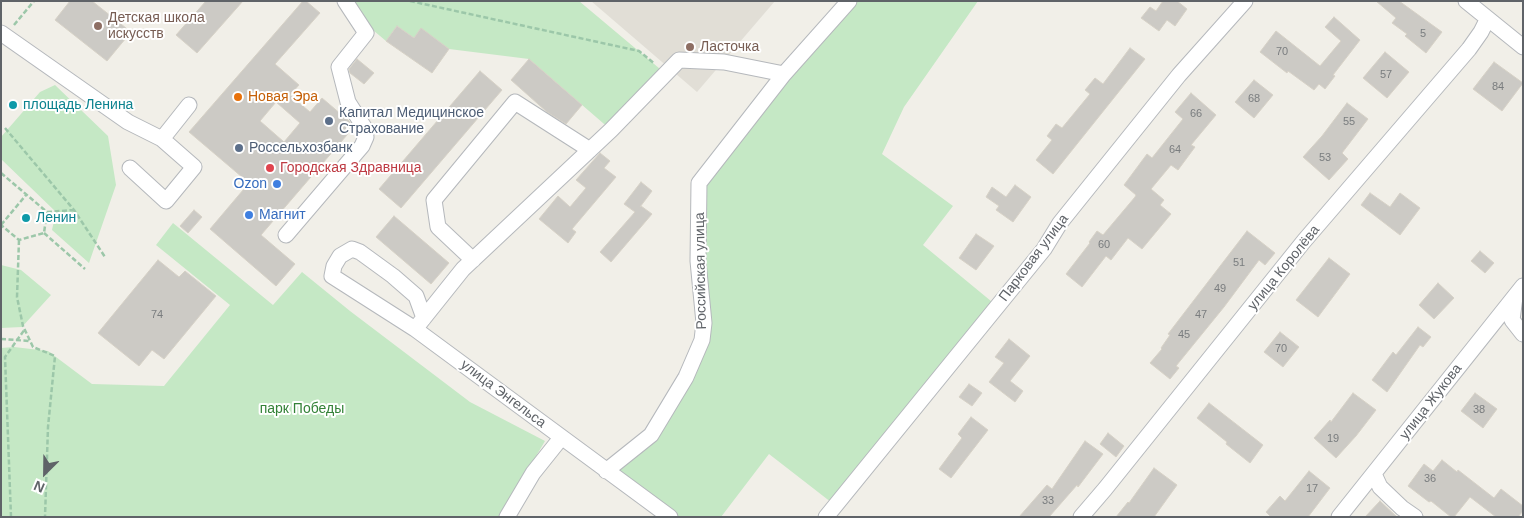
<!DOCTYPE html>
<meta charset="utf-8">
<style>
body{margin:0}
#map{position:relative;width:1524px;height:518px;overflow:hidden;background:#f1efe8;font-family:Helvetica,sans-serif}
canvas{display:block}
.frame{position:absolute;inset:0;border:2px solid #5f6368;pointer-events:none}
.north{position:absolute;left:20px;top:448px;width:50px;height:50px;-webkit-text-stroke:4px #fff;paint-order:stroke;rotate:203deg;font-size:14px;font-weight:700;line-height:20px;text-align:center;color:#5f6368}
.north::after{content:'';display:block;margin:auto;width:18px;height:22px;background:#5f6368;clip-path:polygon(50% 0,100% 100%,50% 72%,0 100%)}
</style>
<div id="map">
<canvas width="1524" height="518"></canvas>
<div class="frame"></div>
<div class="north">N</div>
</div>
<script>
const context = document.querySelector('canvas').getContext('2d');
context.lineJoin = 'round';
function fill(path, color) { context.fillStyle = color; context.fill(path, 'evenodd'); }
const shape = rows => new Path2D(rows.map(r => 'M' + r).join(''));
function stroke(path, color, width, dash) { context.strokeStyle = color; context.lineWidth = width; context.lineCap = dash ? 'butt' : 'round'; context.setLineDash(dash || []); context.stroke(path); }
function label(font, color, halo, rows, align = 'center') {
  context.font = font + ' Helvetica,sans-serif'; context.lineWidth = 4; context.setLineDash([]); context.textBaseline = 'middle'; context.strokeStyle = halo; context.fillStyle = color; for (const [text, x, y, turn = 0] of rows) {
    context.save(); context.translate(x, y); context.rotate((+turn || 0) * Math.PI / 180); context.textAlign = isNaN(turn) ? turn : align; if (halo) context.strokeText(text, 0, 0); context.fillText(text, 0, 0); context.restore();
  }
}
fill(shape([
 [591,1,775,1,697,92]
]), '#e1ded6');
fill(shape([
 [345,1,579,1,666,74,611,130,529,59,449,49,421,29,414,38,397,26,386,41,355,15],
 [849,1,978,1,904,107,882,154,953,206,923,245,997,306,836,506,769,454,721,517,670,517,606,471,651,435,702,340,699,183],
 [55,85,108,136,116,185,89,263,52,230,56,212,1,159,1,137,40,92],
 [173,223,273,305,302,272,350,311,470,402,545,441,500,517,1,517,1,348,14,347,48,351,92,384,164,386,230,305,156,245],
 [1,265,21,270,51,295,22,327,1,328]
]), '#c5e8c5');
const building = shape([
 [70,1,92,1,131,32,107,61,55,20,70,1],
 [206,1,243,1,197,53,176,35,206,1],
 [303,1,306,1,320,13,275,64,299,85,290,95,310,112,322,98,349,121,353,128,261,235,295,264,276,286,210,229,249,183,189,132,303,1],
 [276,102,300,123,284,142,260,121,276,102],
 [1163,1,1177,1,1187,9,1175,26,1167,20,1159,31,1141,18,1150,7,1156,11,1163,1],
 [1376,1,1399,1,1442,32,1426,53,1405,36,1407,34,1392,23,1396,18,1376,1],
 [1334,17,1360,40,1333,75,1335,76,1325,89,1319,84,1314,90,1288,71,1287,73,1260,52,1276,31,1320,66,1341,41,1325,27,1334,17],
 [397,26,414,38,421,28,449,49,432,73,386,41,397,26],
 [1130,48,1145,59,1053,174,1036,160,1052,140,1047,136,1056,124,1062,128,1090,94,1085,90,1095,78,1103,84,1130,48],
 [1385,52,1409,72,1387,98,1363,78,1385,52],
 [357,59,374,73,364,84,350,73,349,69,357,59],
 [529,59,582,105,566,124,547,112,511,80,529,59],
 [1494,62,1523,83,1502,111,1473,89,1494,62],
 [480,71,502,90,401,208,379,189,480,71],
 [1254,80,1273,95,1254,118,1235,102,1254,80],
 [1191,93,1216,115,1191,145,1195,147,1178,170,1171,165,1151,189,1164,200,1160,205,1171,214,1142,249,1128,238,1111,260,1106,256,1082,287,1066,274,1090,243,1089,242,1097,231,1103,235,1135,197,1136,195,1124,185,1147,154,1152,158,1183,119,1175,112,1191,93],
 [1347,103,1368,119,1342,153,1348,159,1329,180,1303,157,1322,136,1347,103],
 [600,153,610,161,604,168,616,177,572,229,576,232,568,243,539,219,558,196,570,207,586,188,576,180,600,153],
 [641,182,652,191,640,207,641,206,652,214,611,262,600,252,635,212,624,204,641,182],
 [1015,185,1031,197,1013,222,996,210,999,206,986,197,992,187,1006,197,1015,185],
 [1370,193,1390,207,1400,193,1420,208,1400,235,1361,205,1370,193],
 [194,210,202,217,188,233,180,226,194,210],
 [394,216,449,263,431,284,376,237,394,216],
 [1247,231,1275,253,1265,265,1259,260,1224,307,1176,366,1179,368,1170,379,1150,363,1162,349,1161,348,1170,335,1168,334,1247,231],
 [976,234,994,246,976,270,959,258,976,234],
 [1480,251,1494,263,1485,273,1471,261,1480,251],
 [1329,258,1350,274,1318,317,1296,300,1329,258],
 [158,260,179,277,185,271,216,296,164,359,152,350,139,366,98,333,158,260],
 [1438,283,1454,298,1434,319,1419,305,1438,283],
 [1418,327,1431,337,1423,347,1420,345,1387,392,1372,380,1393,352,1396,355,1418,327],
 [1280,332,1299,347,1283,367,1264,352,1280,332],
 [1009,339,1030,356,1010,381,1023,391,1015,402,989,382,1004,363,995,357,1009,339],
 [969,384,982,393,972,406,959,397,969,384],
 [1353,393,1376,410,1356,436,1336,458,1314,438,1330,420,1331,422,1353,393],
 [1475,393,1497,409,1483,428,1461,411,1475,393],
 [1209,403,1263,445,1250,463,1226,444,1227,442,1197,418,1209,403],
 [971,417,988,430,951,478,939,469,962,438,958,434,971,417],
 [1108,433,1124,446,1116,457,1100,444,1108,433],
 [1085,441,1103,454,1078,487,1077,485,1049,517,1019,517,1047,485,1052,489,1085,441],
 [1442,460,1457,472,1458,470,1494,498,1501,489,1523,506,1523,511,1518,517,1496,517,1470,497,1454,517,1451,517,1431,501,1429,502,1408,486,1424,464,1433,471,1442,460],
 [1154,468,1177,485,1154,517,1116,517,1128,502,1129,503,1154,468],
 [1309,471,1330,488,1308,517,1271,517,1266,512,1280,496,1285,501,1309,471],
 [1380,501,1397,517,1365,517,1380,501]
]);
fill(building, '#cccac5');
stroke(building, '#d6d1c6', 1);
const minor = shape([
 [1466,1,1523,47],
 [1,33,128,122,162,139,194,167,166,201,130,168],
 [162,139,189,105],
 [286,235,362,146,366,137,364,127,348,102,339,67,366,33,345,1],
 [473,260,438,227,434,200,515,102,590,150],
 [1515,297,1512,320,1523,334],
 [424,318,416,296,393,276,360,252,352,249,340,256,334,266,332,276,415,329,670,517],
 [419,324,463,269,611,130,679,60,724,62,784,74],
 [606,471,651,435,686,377,702,340,704,323,698,261,699,183,784,74,849,1],
 [1374,474,1380,487,1402,508,1415,517],
 [507,517,533,473,561,438],
 [826,517,1044,249,1060,223,1179,75,1245,1],
 [1081,517,1105,489,1304,241,1469,49,1481,32,1487,20],
 [1339,517,1523,286]
]);
stroke(minor, '#b5b8bc', 17);
stroke(shape([
 [410,1,639,51,655,64],
 [14,25,34,1],
 [5,128,74,210,105,257],
 [1,173,47,212,44,233,19,240,1,225],
 [47,212,74,210],
 [1,225,26,195],
 [44,233,85,269],
 [19,240,17,297,23,326,33,347,55,356,48,427,45,517],
 [1,339,30,341],
 [11,517,5,357,25,329]
]), '#9cc7a9', 2.5, [5, 2.5]);
stroke(minor, '#fff', 15);
for (const [x, y, r, color] of [
 [98,26,5,"#8d6e63"],
 [690,47,5,"#8d6e63"],
 [238,97,5,"#e8710a"],
 [13,105,5,"#0f9aa8"],
 [329,121,5,"#5c6f8a"],
 [239,148,5,"#5c6f8a"],
 [270,168,5,"#e0444e"],
 [277,184,5,"#3f7fe0"],
 [249,215,5,"#3f7fe0"],
 [26,218,5,"#0f9aa8"]
]) { const dot = new Path2D(); dot.arc(x, y, r, 0, 2 * Math.PI); context.fillStyle = color; context.fill(dot); stroke(dot, '#fff', 2); }
label('11px', '#7a7d7f', null, [
 ["5",1423,34],
 ["70",1282,52],
 ["57",1386,75],
 ["84",1498,87],
 ["68",1254,99],
 ["66",1196,114],
 ["55",1349,122],
 ["64",1175,150],
 ["53",1325,158],
 ["60",1104,245],
 ["51",1239,263],
 ["49",1220,289],
 ["74",157,315],
 ["47",1201,315],
 ["45",1184,335],
 ["70",1281,349],
 ["38",1479,410],
 ["19",1333,439],
 ["36",1430,479],
 ["17",1312,489],
 ["33",1048,501]
]);
label('14px', '#785e54', '#fff', [
 ["Детская школа",108,18],
 ["искусств",108,34],
 ["Ласточка",700,47]
], 'left');
label('14px', '#c56008', '#fff', [
 ["Новая Эра",248,97]
], 'left');
label('14px', '#0d838f', '#fff', [
 ["площадь Ленина",23,105],
 ["Ленин",36,218]
], 'left');
label('14px', '#4e5e75', '#fff', [
 ["Капитал Медицинское",339,113],
 ["Страхование",339,129],
 ["Россельхозбанк",249,148]
], 'left');
label('14px', '#be3a42', '#fff', [
 ["Городская Здравница",280,168]
], 'left');
label('14px', '#366cbe', '#fff', [
 ["Ozon",267,184],
 ["Магнит",259,215,"left"]
], 'right');
label('14px', '#5f6368', '#fff', [
 ["Парковая улица",1034,258,-53],
 ["улица Королёва",1284,268,-51],
 ["Российская улица",701,271,-91],
 ["улица Энгельса",503,394,37],
 ["улица Жукова",1431,402,-52]
]);
label('14px', '#348238', '#fff', [
 ["парк Победы",302,409]
]);
</script>
